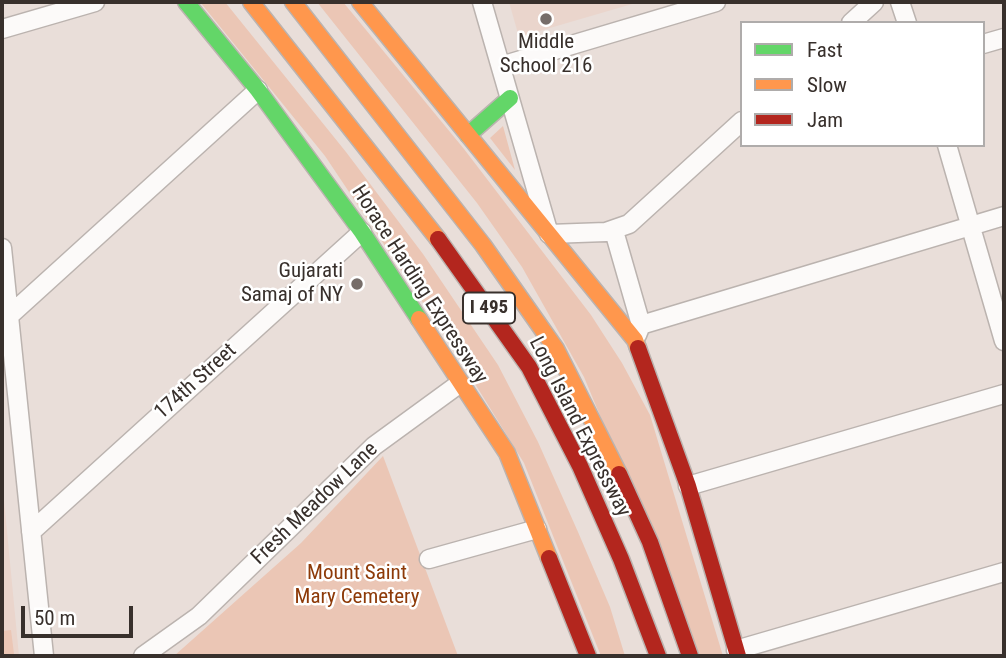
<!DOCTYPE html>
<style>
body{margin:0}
#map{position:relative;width:1006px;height:658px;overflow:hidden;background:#e9ded9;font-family:"Roboto Condensed",sans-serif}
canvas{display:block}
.frame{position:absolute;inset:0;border:4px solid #38302c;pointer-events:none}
.legend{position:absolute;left:740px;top:21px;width:245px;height:126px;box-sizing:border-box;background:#fff;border:2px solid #afacab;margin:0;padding:9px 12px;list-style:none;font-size:21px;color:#38302c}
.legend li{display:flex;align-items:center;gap:14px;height:35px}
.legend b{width:35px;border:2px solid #afacab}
.scale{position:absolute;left:21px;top:606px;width:112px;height:32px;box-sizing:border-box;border:4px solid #38302c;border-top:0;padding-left:9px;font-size:21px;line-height:24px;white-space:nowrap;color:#38302c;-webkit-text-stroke:5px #fff;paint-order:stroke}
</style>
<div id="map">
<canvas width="1006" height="658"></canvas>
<div class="frame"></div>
<ul class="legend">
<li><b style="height:9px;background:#63d668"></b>Fast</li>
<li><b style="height:9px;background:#ff974d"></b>Slow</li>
<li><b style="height:9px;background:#b3261e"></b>Jam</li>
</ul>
<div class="scale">50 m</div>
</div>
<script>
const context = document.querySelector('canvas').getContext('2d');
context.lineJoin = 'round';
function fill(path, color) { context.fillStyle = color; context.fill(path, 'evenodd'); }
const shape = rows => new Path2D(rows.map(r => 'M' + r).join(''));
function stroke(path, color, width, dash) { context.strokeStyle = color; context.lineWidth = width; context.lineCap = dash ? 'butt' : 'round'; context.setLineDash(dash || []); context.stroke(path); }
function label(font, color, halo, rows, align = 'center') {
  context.font = font + ' "Roboto Condensed",sans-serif'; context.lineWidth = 5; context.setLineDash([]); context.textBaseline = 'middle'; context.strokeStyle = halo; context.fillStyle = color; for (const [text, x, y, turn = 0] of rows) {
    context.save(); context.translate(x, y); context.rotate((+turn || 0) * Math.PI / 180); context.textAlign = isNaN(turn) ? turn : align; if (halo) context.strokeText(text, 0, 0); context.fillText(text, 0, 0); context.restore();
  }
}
fill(shape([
 [509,2,639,2,519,37],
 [2,479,4,500,19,656,2,656]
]), '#ead5cc');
fill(shape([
 [200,2,225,2,346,152,423,254,498,365,538,442,578,532,610,607,625,656,601,656,524,463,446,337,325,156],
 [317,2,343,2,464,149,591,315,622,363,650,415,723,656,700,656,584,377,522,267,477,203],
 [503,126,515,170,490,138],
 [383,456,458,656,174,656,301,543],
 [11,630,14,654,19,656,2,656,2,631]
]), '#ebc6b5');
const street = shape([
 [482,2,549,234,606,232,629,224,742,121],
 [900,2,907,23],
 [851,23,874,2],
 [2,29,95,2],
 [983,44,1004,38],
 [501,66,716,2],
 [947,145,1004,341],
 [614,231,641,325,637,335],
 [2,248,44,656],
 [9,316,258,90],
 [641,325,1004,216],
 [688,486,1004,394],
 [31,532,362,232],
 [429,559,537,529],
 [736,650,1004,572],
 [143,656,199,616,374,446,459,384]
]);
const fast = shape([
 [186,2,258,90,362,232,419,319],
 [468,135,510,98]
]);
const slow = shape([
 [251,2,438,239],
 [293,2,483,245,556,349,619,474],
 [360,2,635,340,638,348],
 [419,319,507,453,549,558]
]);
const jam = shape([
 [438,239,529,367,580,466,621,559,658,656],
 [638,348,688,486,738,656],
 [619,474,650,542,690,656],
 [549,558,588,656]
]);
stroke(street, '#bbb3af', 21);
stroke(fast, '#bbb3af', 19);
stroke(slow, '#bbb3af', 19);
stroke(jam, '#bbb3af', 19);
stroke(street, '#fcfaf9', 18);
stroke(fast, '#63d668', 16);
stroke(slow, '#ff974d', 16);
stroke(jam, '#b3261e', 16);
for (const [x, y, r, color] of [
 [546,19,7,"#766d69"],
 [357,284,7,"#766d69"]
]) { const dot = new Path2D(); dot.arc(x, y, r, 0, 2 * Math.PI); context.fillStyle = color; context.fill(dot); stroke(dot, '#fff', 2.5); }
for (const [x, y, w] of [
 [489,308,52]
]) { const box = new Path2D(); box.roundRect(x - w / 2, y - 15.5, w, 31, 5); context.fillStyle = '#fff'; context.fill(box); stroke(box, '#38302c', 2); }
label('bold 19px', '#38302c', null, [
 ["I 495",489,308]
]);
label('21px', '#38302c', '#fff', [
 ["Middle",546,43],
 ["School 216",546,67],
 ["Gujarati",343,272,"right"],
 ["Samaj of NY",343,296,"right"]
]);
label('21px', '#38302c', '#fff', [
 ["Horace Harding Expressway",419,285,57],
 ["174th Street",196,382,-42],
 ["Long Island Expressway",579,427,63],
 ["Fresh Meadow Lane",315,504,-44]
]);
label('21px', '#8d3a08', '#fff', [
 ["Mount Saint",357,574],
 ["Mary Cemetery",357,598]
]);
</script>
